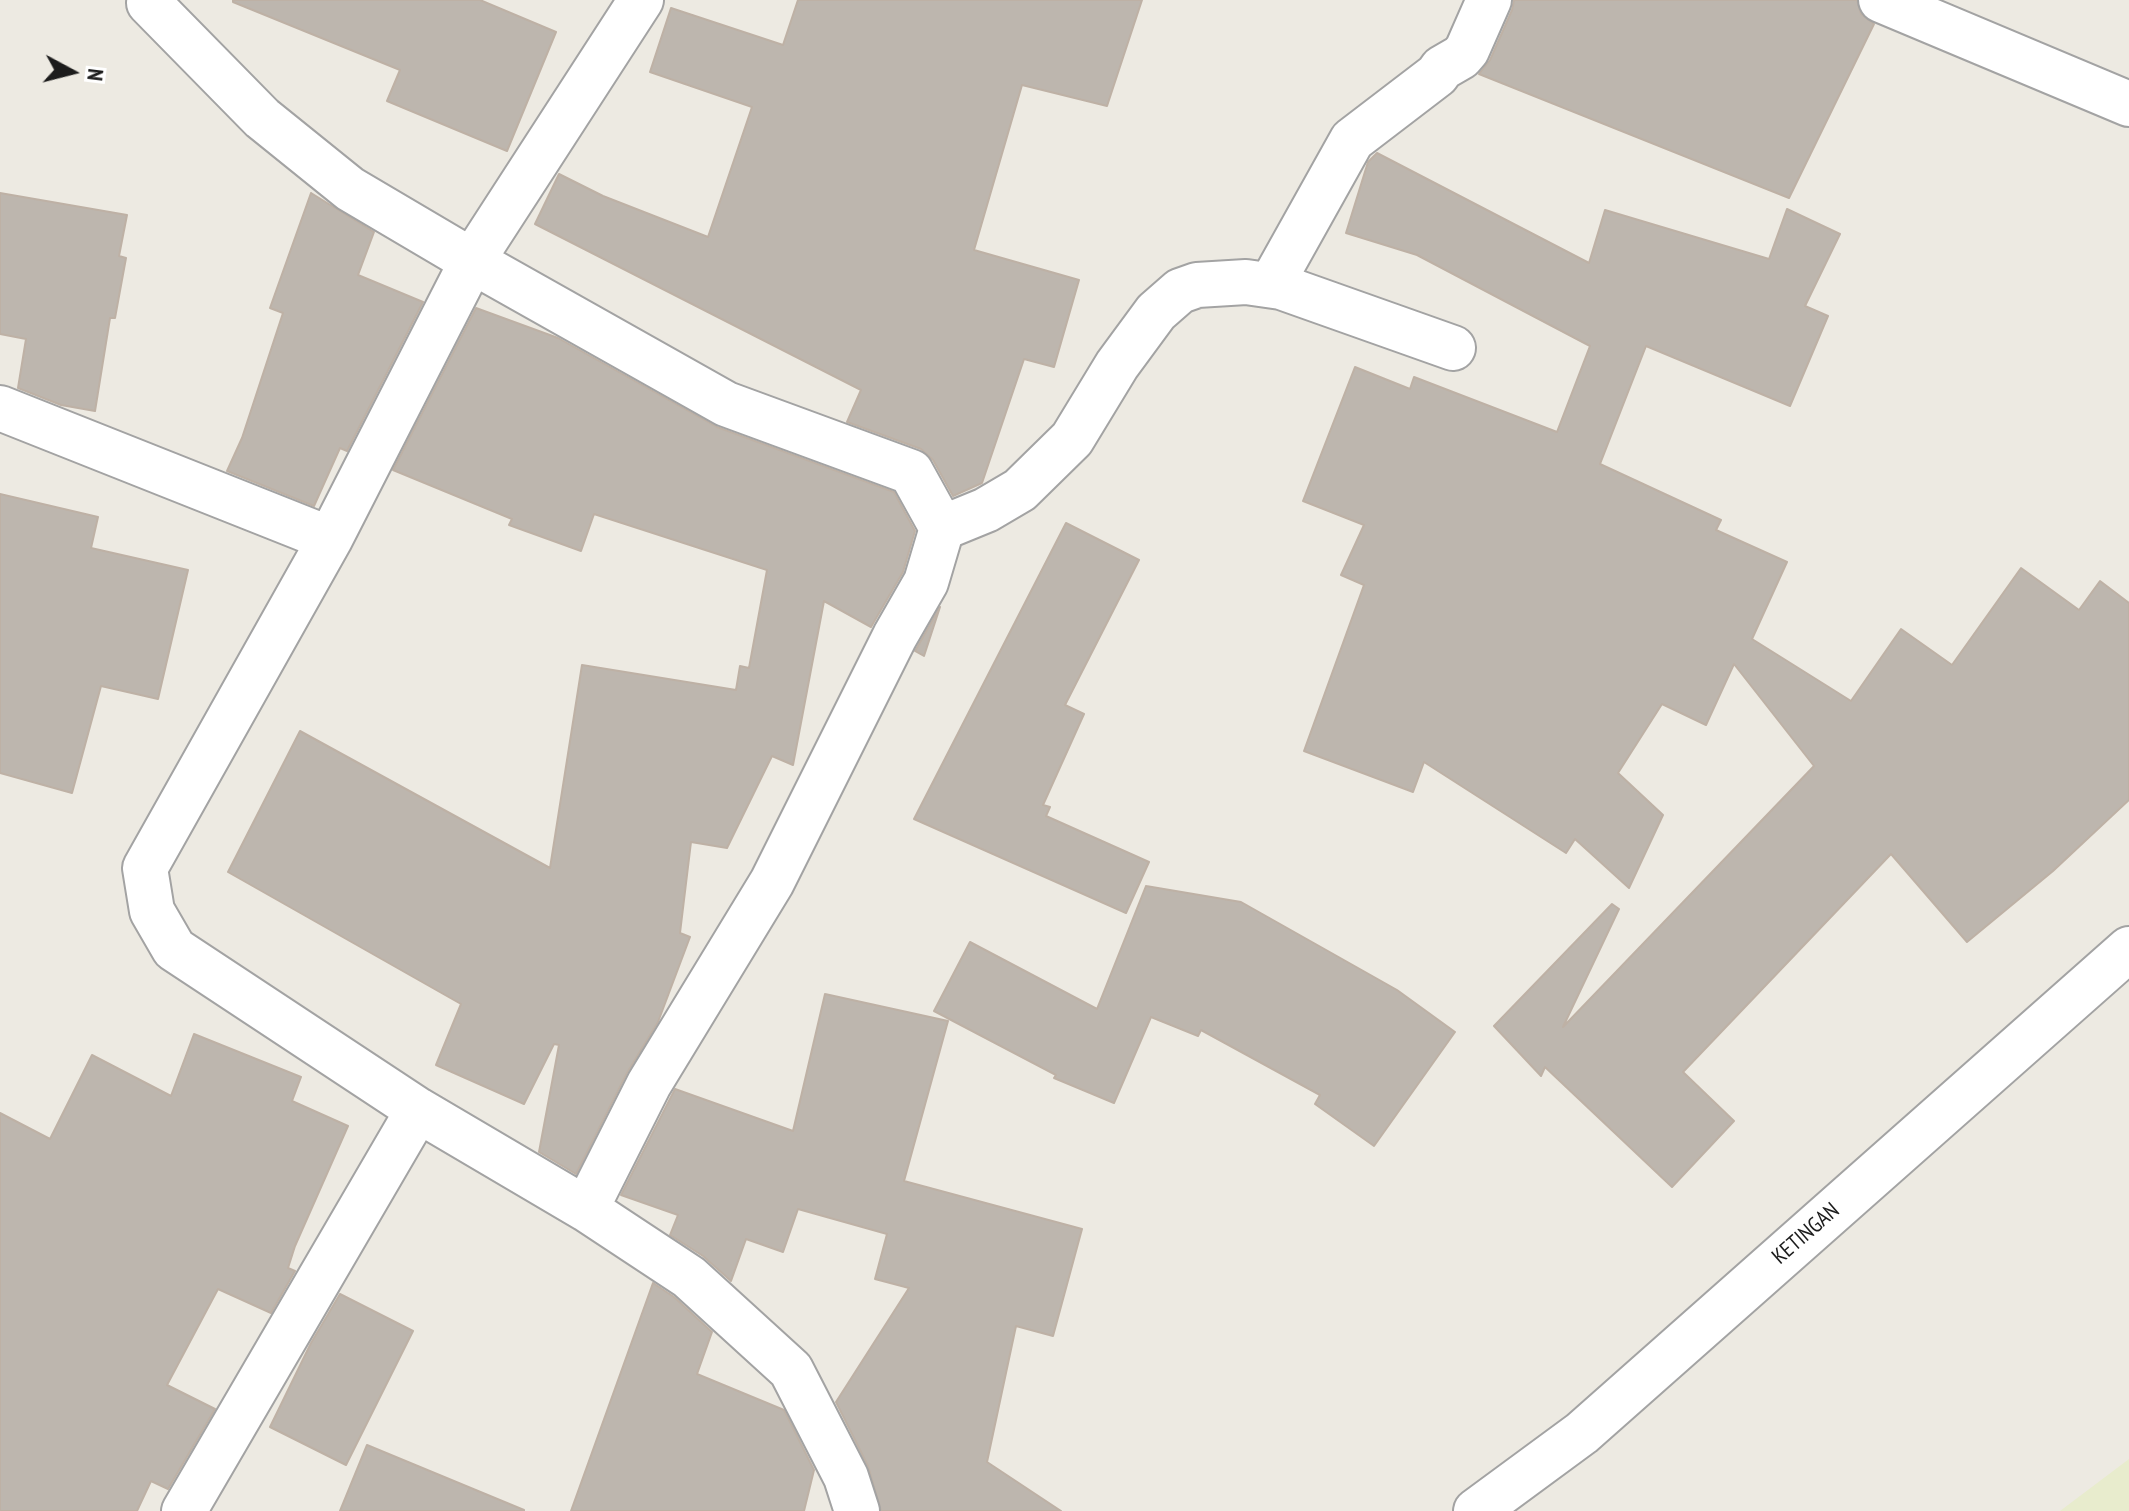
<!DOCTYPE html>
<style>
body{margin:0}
#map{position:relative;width:2129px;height:1511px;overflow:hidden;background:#edeae2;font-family:"PT Sans Narrow",sans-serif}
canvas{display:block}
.north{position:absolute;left:32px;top:32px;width:80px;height:80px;-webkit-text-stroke:6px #fff;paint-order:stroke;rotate:97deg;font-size:22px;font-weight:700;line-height:32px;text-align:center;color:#1c1c1c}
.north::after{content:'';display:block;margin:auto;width:28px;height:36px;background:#1c1c1c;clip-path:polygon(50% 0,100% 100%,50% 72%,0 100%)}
</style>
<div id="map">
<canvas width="2129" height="1511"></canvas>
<div class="north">N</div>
</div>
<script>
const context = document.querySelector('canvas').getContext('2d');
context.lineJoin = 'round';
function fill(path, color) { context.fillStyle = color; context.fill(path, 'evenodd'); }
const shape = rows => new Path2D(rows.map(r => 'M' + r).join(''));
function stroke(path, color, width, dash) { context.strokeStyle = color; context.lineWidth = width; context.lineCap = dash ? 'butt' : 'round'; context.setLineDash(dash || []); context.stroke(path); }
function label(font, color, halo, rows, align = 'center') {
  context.font = font + ' "PT Sans Narrow",sans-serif'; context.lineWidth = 7; context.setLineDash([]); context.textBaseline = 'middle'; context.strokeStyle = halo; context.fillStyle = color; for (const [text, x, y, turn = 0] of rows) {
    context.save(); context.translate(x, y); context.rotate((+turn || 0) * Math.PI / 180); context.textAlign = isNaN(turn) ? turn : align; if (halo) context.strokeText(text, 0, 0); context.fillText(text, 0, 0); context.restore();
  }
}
fill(shape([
 [2129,1459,2129,1511,2060,1511]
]), '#e8eccd');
const building = shape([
 [233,0,480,0,556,32,507,151,387,101,400,70,233,2,233,0],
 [798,0,1142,0,1107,106,1022,85,974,250,1079,280,1054,367,1024,359,982,483,953,496,933,460,921,449,847,422,861,390,535,224,559,174,603,196,708,237,752,107,650,72,671,8,783,45,798,0],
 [1514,0,1857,0,1861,14,1874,24,1789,198,1479,74,1490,60,1512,10,1514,0],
 [1377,153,1589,263,1605,210,1769,259,1787,209,1840,234,1805,306,1828,316,1790,406,1646,346,1600,464,1721,520,1716,530,1787,562,1752,639,1851,701,1901,629,1952,665,2021,568,2079,610,2100,581,2129,603,2129,800,2053,871,1967,942,1891,854,1683,1072,1734,1121,1672,1187,1545,1067,1541,1076,1494,1026,1612,904,1619,909,1563,1027,1814,766,1734,664,1706,725,1662,704,1618,773,1663,815,1629,888,1575,839,1566,853,1424,762,1413,792,1304,751,1364,585,1341,575,1364,525,1303,501,1355,367,1410,389,1414,377,1557,432,1590,346,1417,255,1346,233,1368,162,1377,153],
 [0,193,127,215,119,256,126,258,115,318,110,318,95,411,61,405,18,388,26,339,0,334,0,193],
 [311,193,374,232,358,275,423,302,347,451,340,448,314,506,227,471,242,438,283,313,270,308,311,193],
 [476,308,558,338,717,427,894,492,915,531,903,572,871,627,824,601,793,765,772,756,727,848,691,842,680,933,690,937,658,1022,627,1073,576,1174,539,1152,559,1045,554,1044,524,1104,436,1065,461,1004,228,872,300,731,550,868,582,665,736,690,740,666,749,668,767,570,594,514,581,551,509,525,512,519,393,470,476,308],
 [0,494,98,517,91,548,188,570,158,699,101,686,72,793,0,773,0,494],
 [1066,523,1139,560,1065,705,1084,714,1043,805,1050,807,1046,816,1149,862,1126,913,914,819,1066,523],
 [940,607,924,656,915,651,940,607],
 [1146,886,1241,902,1397,990,1455,1032,1374,1146,1315,1104,1320,1095,1201,1030,1198,1036,1151,1017,1114,1103,1054,1078,1056,1075,934,1011,970,942,1097,1009,1146,886],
 [825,994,948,1021,904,1181,1082,1229,1053,1336,1016,1326,987,1462,1061,1511,881,1511,868,1466,836,1402,909,1288,875,1279,887,1234,798,1209,783,1252,746,1239,731,1281,703,1256,670,1235,678,1215,621,1195,675,1089,793,1131,825,994],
 [194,1034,301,1077,292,1101,348,1126,295,1246,288,1268,295,1271,271,1313,218,1289,167,1385,215,1409,168,1489,151,1481,137,1511,0,1511,0,1113,50,1139,92,1055,171,1096,194,1034],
 [653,1283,674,1297,712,1332,697,1374,784,1410,814,1470,804,1511,571,1511,653,1283],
 [340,1294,413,1331,346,1465,270,1427,311,1343,340,1294],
 [367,1445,524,1510,524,1511,340,1511,367,1445]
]);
fill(building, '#bdb6ae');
stroke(building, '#beb1a5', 2);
const minor = shape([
 [1881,0,2129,104],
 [149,3,262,118,350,189,472,261,726,404,911,472,942,528,926,582,895,636,772,882,649,1084,586,1209,418,1110,174,949,152,911,145,868,330,539,472,261,641,0],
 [1271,285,1352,140,1437,75,1442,68,1461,57,1467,50,1489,0],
 [0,408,330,539],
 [942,528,986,510,1020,490,1072,439,1117,365,1156,312,1180,291,1197,285,1246,282,1281,287,1453,348],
 [586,1209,689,1277,791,1370,846,1477,857,1511],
 [184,1511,418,1110]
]);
const tertiary = shape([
 [1476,1511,1582,1433,2129,949]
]);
stroke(minor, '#a3a3a3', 48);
stroke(tertiary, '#a3a3a3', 48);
stroke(minor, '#fff', 44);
stroke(tertiary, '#fff', 44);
label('22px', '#1c1c1c', '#fff', [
 ["KETINGAN",1806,1234,-41]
]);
</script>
